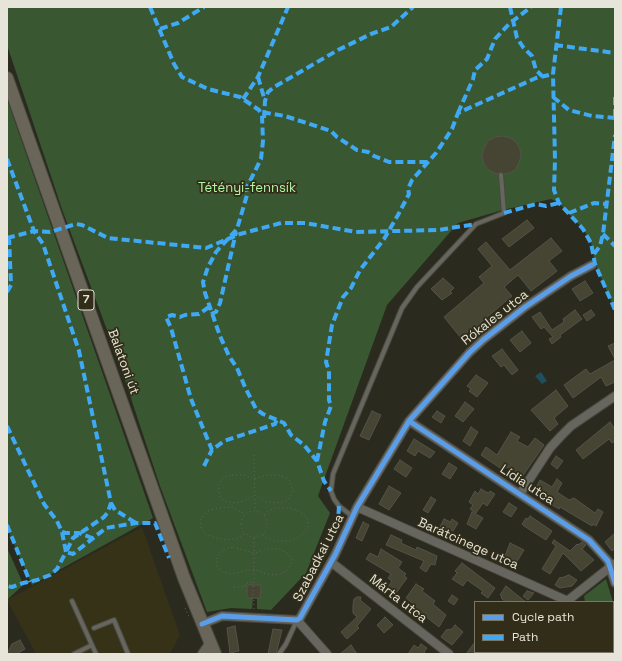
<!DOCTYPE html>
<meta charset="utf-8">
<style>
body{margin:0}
#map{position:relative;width:622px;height:661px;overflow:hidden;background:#2b2a1f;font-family:"Space Grotesk",sans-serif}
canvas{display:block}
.frame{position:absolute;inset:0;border:8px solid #e7e5d9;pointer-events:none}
.legend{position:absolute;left:474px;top:601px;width:140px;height:52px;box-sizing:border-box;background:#312d19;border:1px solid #7a7766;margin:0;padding:5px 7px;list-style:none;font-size:12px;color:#e7e5d9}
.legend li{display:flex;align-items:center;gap:8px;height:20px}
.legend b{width:20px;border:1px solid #7a7766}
</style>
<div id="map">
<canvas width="622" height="661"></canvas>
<div class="frame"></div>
<ul class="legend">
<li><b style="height:5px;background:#5a9eea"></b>Cycle path</li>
<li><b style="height:5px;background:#3fa9f5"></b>Path</li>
</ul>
</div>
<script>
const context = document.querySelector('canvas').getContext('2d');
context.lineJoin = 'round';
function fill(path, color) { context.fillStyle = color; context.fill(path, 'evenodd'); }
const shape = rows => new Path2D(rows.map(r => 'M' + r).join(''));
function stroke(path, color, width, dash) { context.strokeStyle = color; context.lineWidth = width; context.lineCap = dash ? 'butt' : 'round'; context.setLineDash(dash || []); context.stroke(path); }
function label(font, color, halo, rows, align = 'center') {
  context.font = font + ' "Space Grotesk",sans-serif'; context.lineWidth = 3.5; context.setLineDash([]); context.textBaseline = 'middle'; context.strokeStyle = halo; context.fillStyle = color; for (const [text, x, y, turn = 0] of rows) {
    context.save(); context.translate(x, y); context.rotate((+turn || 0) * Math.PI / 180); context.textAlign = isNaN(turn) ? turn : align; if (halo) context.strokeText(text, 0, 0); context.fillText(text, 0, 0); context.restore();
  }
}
fill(shape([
 [142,527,180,635,170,654,36,654,7,600]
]), '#363218');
fill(shape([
 [7,7,615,7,615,310,595,264,591,242,583,229,559,203,551,199,503,210,458,223,387,305,318,496,330,513,306,573,271,610,257,609,257,599,253,598,252,609,231,608,207,612,160,486,119,362,63,212,7,45],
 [7,99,153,518,32,585,7,528],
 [7,548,21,579,22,586,7,600],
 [606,579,613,602,585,602,584,596]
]), '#395831');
fill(shape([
 [541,372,547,381,542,384,535,376]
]), '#1d4f5d');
const building = shape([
 [503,136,510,138,516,142,520,149,521,157,516,169,510,173,504,174,501,172,496,174,489,170,484,164,482,156,484,148,488,141,495,137,503,136],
 [527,220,534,228,509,247,502,239,527,220],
 [551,238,562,251,549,261,557,271,531,291,518,275,504,287,512,296,480,323,484,327,473,336,469,331,461,338,444,317,484,283,479,277,492,266,478,249,486,242,510,270,551,238],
 [443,278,454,288,450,292,452,293,442,300,431,289,443,278],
 [585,281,593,293,580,301,572,289,585,281],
 [575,310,582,319,560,335,561,337,552,344,549,339,553,337,544,327,541,329,532,317,540,312,552,330,564,322,563,319,575,310],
 [591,310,595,315,587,321,583,315,591,310],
 [522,331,531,343,520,352,510,340,522,331],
 [615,343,615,359,608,346,615,343],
 [502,349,518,370,512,375,504,365,501,367,492,356,502,349],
 [615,360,615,382,606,386,601,377,573,398,564,385,586,369,590,374,615,360],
 [476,375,488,383,477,397,469,391,471,389,467,386,476,375],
 [556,390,568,406,554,418,558,424,550,431,531,410,556,390],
 [465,402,474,409,463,422,455,416,465,402],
 [372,411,381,415,369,440,360,436,372,411],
 [437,411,445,416,441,423,432,417,437,411],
 [610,422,615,429,615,441,612,443,609,439,583,459,576,450,610,422],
 [471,427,478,432,470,446,463,441,471,427],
 [511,432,520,437,517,441,528,447,535,438,544,445,522,477,507,467,503,470,481,455,486,447,497,455,511,432],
 [414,439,435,452,430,458,418,451,415,456,407,451,414,439],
 [556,456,563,461,557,469,551,464,556,456],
 [400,460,412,468,406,477,394,469,400,460],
 [449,463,457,468,450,479,442,474,449,463],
 [557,479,562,483,557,492,569,500,574,498,595,513,598,509,603,512,596,526,593,524,592,526,560,507,559,509,547,502,548,500,534,491,540,480,552,487,557,479],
 [389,486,401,493,389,510,379,504,389,486],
 [481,489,486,492,489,493,490,491,495,494,487,506,483,503,476,513,470,509,473,505,469,502,475,491,478,494,481,489],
 [431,497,436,500,428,513,423,510,431,497],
 [509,503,517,508,511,517,503,512,509,503],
 [472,512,483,518,476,529,467,524,472,512],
 [530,516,552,531,546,540,524,526,522,524,526,518,528,519,530,516],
 [444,519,451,522,452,519,458,523,453,531,447,528,446,531,440,527,444,519],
 [363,522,369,525,362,541,356,538,363,522],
 [615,533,615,548,612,551,605,542,615,533],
 [391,535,402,540,401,543,416,550,417,547,437,556,435,565,431,564,426,572,420,568,424,561,386,545,391,535],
 [554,540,570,551,577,544,578,545,582,542,586,545,582,549,594,560,581,571,563,553,550,574,542,569,556,546,552,543,554,540],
 [510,543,524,550,516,563,505,556,510,543],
 [381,549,402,562,398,568,406,574,404,576,407,578,396,593,388,587,392,581,388,578,391,574,366,559,370,553,378,557,381,549],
 [462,563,495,588,488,598,481,593,483,591,467,580,463,586,452,579,457,573,455,571,462,563],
 [569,575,577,580,572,586,560,588,555,585,560,577,561,578,569,575],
 [416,584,424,589,422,591,435,601,433,604,446,615,439,627,419,611,415,617,410,613,415,605,406,598,416,584],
 [247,585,261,585,260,598,247,598,247,585],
 [506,586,517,595,526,602,506,602,501,598,502,597,500,595,506,586],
 [527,591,534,593,528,600,523,596,527,591],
 [452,595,458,599,454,605,448,601,452,595],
 [357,597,361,597,360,600,371,609,357,626,359,628,347,639,341,632,357,617,353,613,353,605,354,599,357,597],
 [385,617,393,625,384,633,377,625,385,617],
 [455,625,463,632,452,645,441,637,446,630,452,629,455,625],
 [235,626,239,651,230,653,227,628,235,626],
 [273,629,282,630,276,654,268,654,273,629],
 [20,640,25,649,16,654,7,654,12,644,20,640],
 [475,642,475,654,466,654,475,642],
 [421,644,427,648,424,652,426,654,408,654,414,645,418,648,421,644],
 [351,645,357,654,340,654,351,645]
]);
fill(building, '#464432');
stroke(building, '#545349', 1);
const service = shape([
 [352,516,339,506,334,499,331,491,333,474,402,308,417,287,476,224,504,213,501,175],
 [72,601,96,654],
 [94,628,114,620,128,654],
 [74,654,92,645],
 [279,654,286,644,297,620]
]);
const minor = shape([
 [409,421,589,540,608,561,615,583],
 [520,494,550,448,561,436,571,426,615,396],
 [357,507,570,602],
 [331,562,449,654],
 [566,602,614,564],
 [297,620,327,654],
 [613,623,615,624],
 [202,624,222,616,297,620,300,618,335,555,357,507,409,421,469,353,483,340,525,307,571,276,592,265],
 [513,654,515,652]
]);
const tertiary = shape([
 [203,654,210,644]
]);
const primary = shape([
 [7,78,184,578,215,654]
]);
stroke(service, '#49483f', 6);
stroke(minor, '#49483f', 10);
stroke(tertiary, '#49483f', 12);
stroke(primary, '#49483f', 14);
stroke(shape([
 [254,455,255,510],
 [232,475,245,475,254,479,267,475,278,475,289,479,293,490,288,500,280,503,266,502,255,495,243,501,234,503,224,501,220,497,218,485,223,478,232,475],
 '241 524a13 13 0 1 1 26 0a13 13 0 1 1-26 0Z',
 [244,534,238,538,228,540,216,538,206,534,201,528,201,519,208,511,218,508,232,507,245,514],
 [263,535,267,538,277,541,289,541,301,536,308,528,308,520,303,514,291,508,277,508,268,511,264,515],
 [254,538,254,581,252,600,254,600,254,609],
 [233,547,254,553,268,549,279,549,287,553,292,559,291,564,287,570,279,575,266,574,254,569,231,574,220,571,216,564,217,556,223,550,233,547],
 [234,587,245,587,245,584,254,581],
 [185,608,190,619]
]), '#63625a', 1, [1, 3]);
stroke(service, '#67665e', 4);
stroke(minor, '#67665e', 8);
stroke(tertiary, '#67665e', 10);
stroke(primary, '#696659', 12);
stroke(shape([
 [150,7,174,64,182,77,208,89,240,97,259,110,262,116,263,141,261,159,246,189,247,195,237,229,216,252,208,267,203,282,205,293,220,336,229,356,237,368,245,387,256,409,263,414,284,423,291,435,304,445,317,461,324,481,331,491],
 [510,7,517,38,523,47,532,56,536,70,542,76],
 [561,7,553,74,555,160,554,190,559,203,583,229,591,243,595,264,615,310],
 [160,29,178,23,204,7],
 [555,45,615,53],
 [258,77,265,101],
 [553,97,569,110,592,116,615,118],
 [615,97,615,120],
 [243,99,258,77,288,7],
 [458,113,473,79,475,70,487,59,495,39,509,24,531,7],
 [263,114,267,113,285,116,331,131,337,137,357,150,368,152,374,156,389,162,427,162],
 [264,118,265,101,268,92,274,87,338,50,371,34,391,27,413,7],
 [7,159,34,231,43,244,79,351,111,503,108,512,104,517,73,538,66,552,73,554,106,528,136,523,155,523,169,558],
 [504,213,536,204,546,206,559,203],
 [569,213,594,203,607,204],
 [603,234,615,246],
 [7,238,34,231,50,232,76,224,82,225,108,238,206,248,240,234,281,223,305,223,356,232,438,230,476,224],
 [594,254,600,246,603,234,615,135],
 [7,292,11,285,9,237],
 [209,307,199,314,185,315,180,317,172,315,166,317,171,328,191,399,212,450,224,441,275,424,277,419],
 [211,314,216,312,220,303,236,232],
 [7,426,44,504,57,521,62,532,66,552,57,569,50,575,37,580,23,583,12,587,7,586],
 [317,461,325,422,331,406,329,400,329,371,326,362,332,325,343,297,351,288,360,270,384,239,398,215,409,194,408,189,412,180,436,153,452,129,458,113,536,78,553,74],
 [204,466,212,450],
 [111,503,115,510,136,523],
 [339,506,338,521,341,523],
 [7,525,30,582],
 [62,532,66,533,79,533,92,538]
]), '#3fa9f5', 4, [8, 4]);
stroke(shape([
 [409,421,589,540,608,561,615,583],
 [202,624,222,616,297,620,300,618,335,555,357,507,409,421,469,353,483,340,525,307,571,276,592,265]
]), '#5a9eea', 5);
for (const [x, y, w] of [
 [86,300,16]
]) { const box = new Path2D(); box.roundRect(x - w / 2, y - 10, w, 20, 3); context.fillStyle = '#312d19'; context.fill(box); stroke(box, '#e7e5d9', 1); }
label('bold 12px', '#e7e5d9', null, [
 ["7",86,300]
]);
label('13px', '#b0f8a3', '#312d19', [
 ["Tétényi-fennsík",247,188]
]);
label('13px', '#e7e5d9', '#312d19', [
 ["Rókales utca",495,318,-38],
 ["Balatoni út",123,362,70],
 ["Lídia utca",527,485,33],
 ["Barátcinege utca",468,544,24],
 ["Szabadkai utca",319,558,-63],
 ["Márta utca",398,599,38]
]);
</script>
